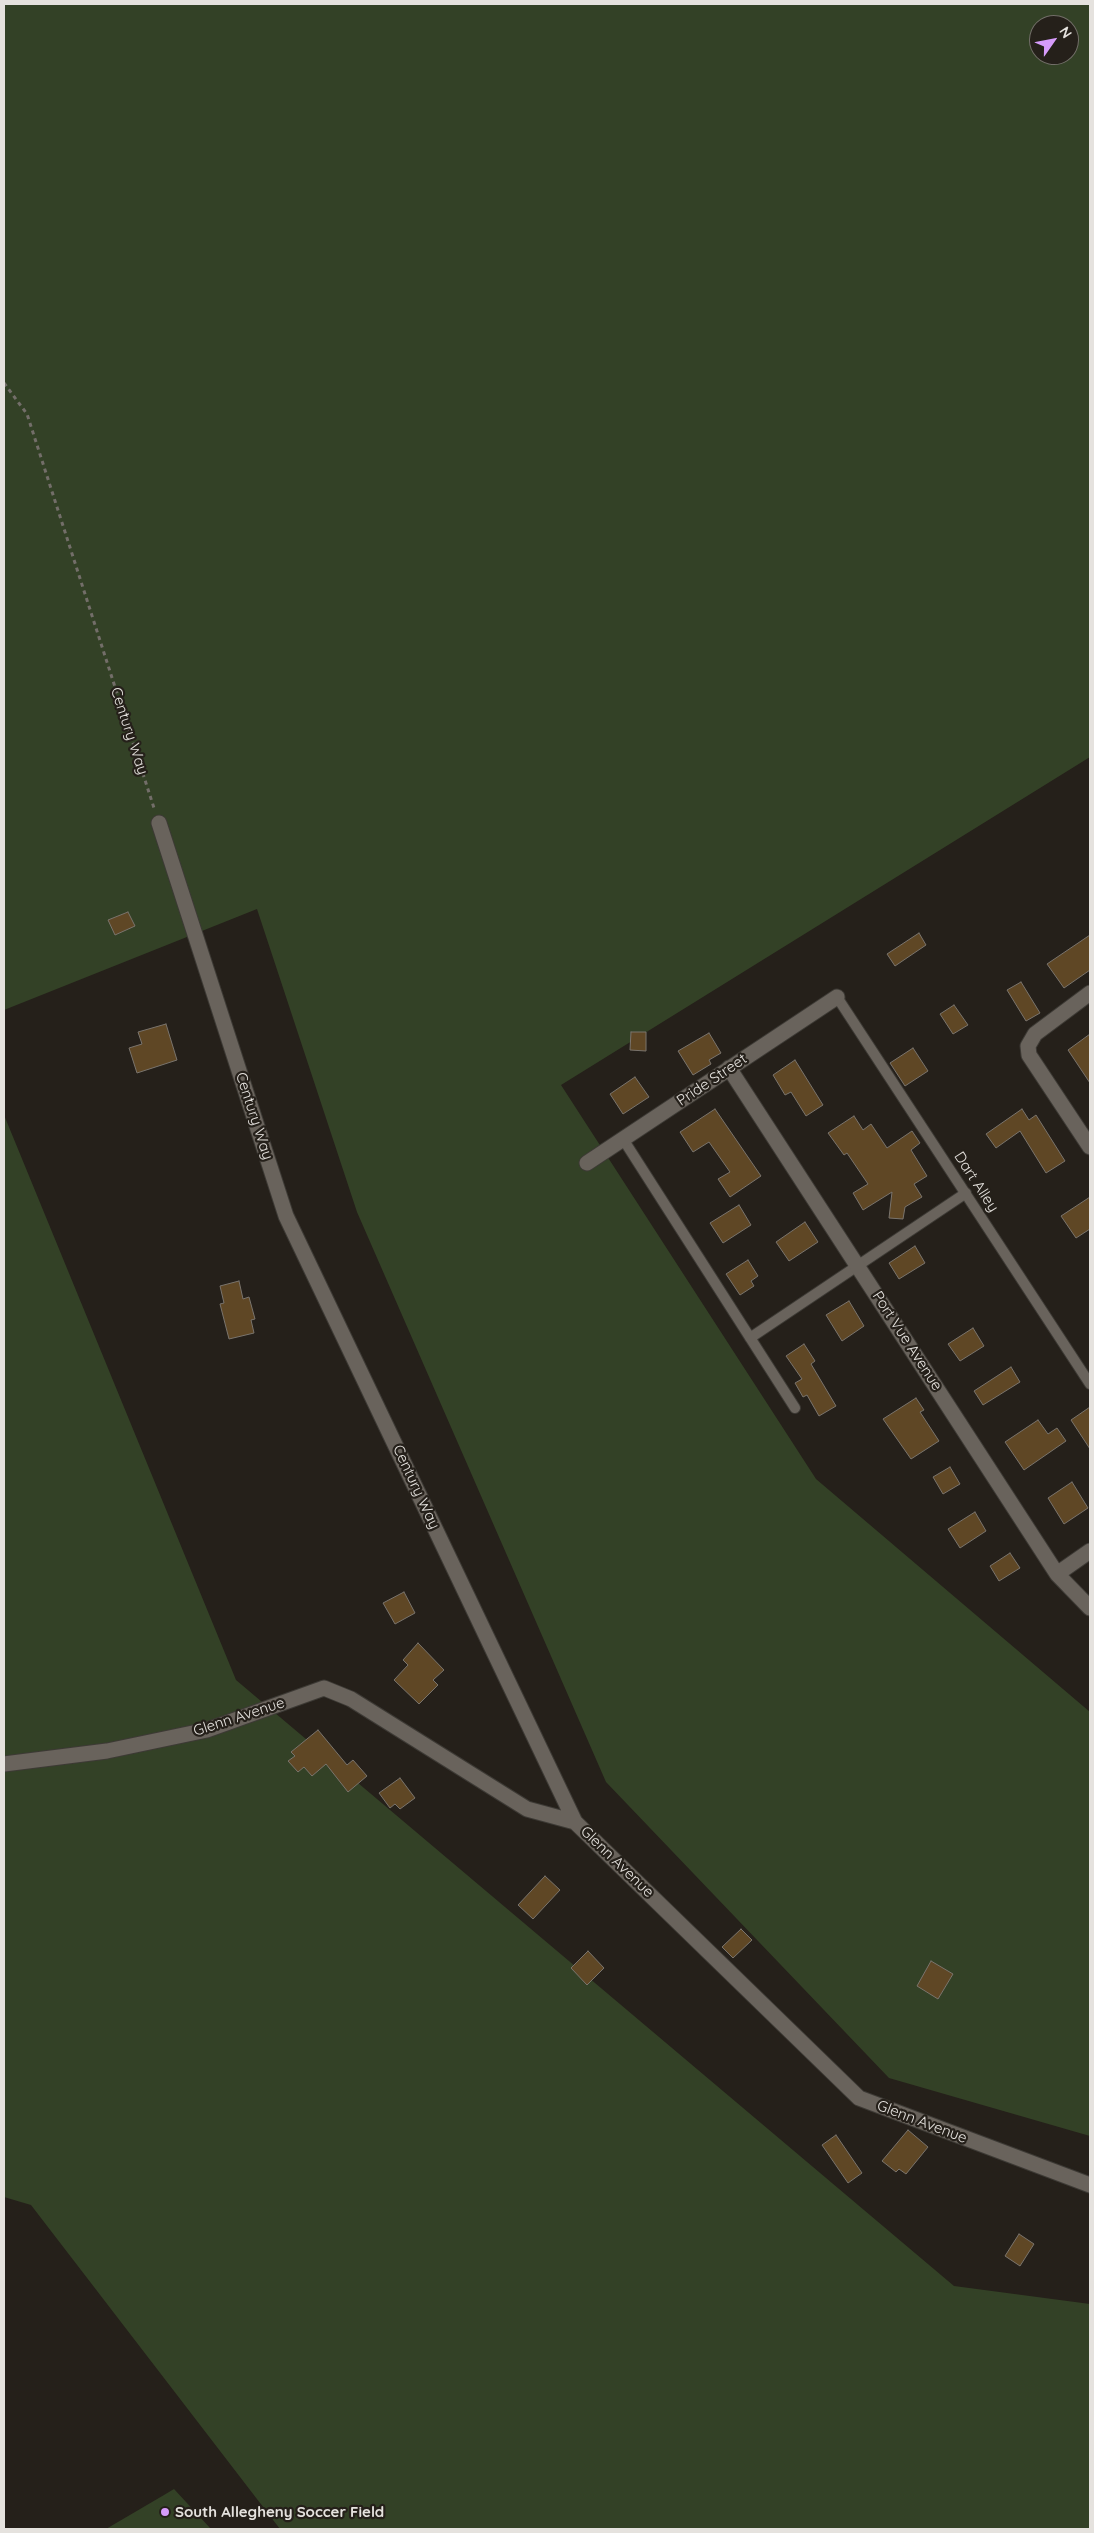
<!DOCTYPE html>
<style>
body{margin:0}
#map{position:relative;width:1094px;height:2533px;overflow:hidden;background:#25201a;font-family:Quicksand,sans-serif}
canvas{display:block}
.frame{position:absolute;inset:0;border:5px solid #e5e2de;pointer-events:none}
.north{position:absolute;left:1029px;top:15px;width:50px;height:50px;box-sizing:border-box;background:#25201a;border:1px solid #726e68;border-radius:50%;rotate:57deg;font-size:14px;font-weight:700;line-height:20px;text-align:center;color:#e5e2de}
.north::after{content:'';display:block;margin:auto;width:18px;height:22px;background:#d69bfa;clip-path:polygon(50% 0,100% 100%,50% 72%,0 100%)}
</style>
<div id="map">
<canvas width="1094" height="2533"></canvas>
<div class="frame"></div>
<div class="north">N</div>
</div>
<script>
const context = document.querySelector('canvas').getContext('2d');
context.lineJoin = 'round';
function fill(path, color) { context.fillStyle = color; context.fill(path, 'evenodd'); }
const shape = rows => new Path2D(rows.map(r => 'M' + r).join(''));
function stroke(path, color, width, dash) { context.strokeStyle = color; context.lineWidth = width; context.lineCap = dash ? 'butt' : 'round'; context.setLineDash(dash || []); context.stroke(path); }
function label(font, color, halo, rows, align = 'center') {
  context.font = font + ' Quicksand,sans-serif'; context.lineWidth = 4.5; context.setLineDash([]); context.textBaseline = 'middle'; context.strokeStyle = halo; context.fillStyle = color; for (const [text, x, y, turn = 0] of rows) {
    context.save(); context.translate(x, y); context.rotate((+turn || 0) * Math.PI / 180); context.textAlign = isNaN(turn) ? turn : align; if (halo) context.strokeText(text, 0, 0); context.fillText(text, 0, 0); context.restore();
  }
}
fill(shape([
 [4,4,1090,4,1090,757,561,1085,816,1479,1090,1712,1090,2136,889,2078,606,1782,357,1212,257,909,4,1010],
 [1039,25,1069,25,1069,55,1039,55],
 [4,1115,236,1680,954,2286,1090,2304,1090,2529,280,2529,31,2205,4,2197],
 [174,2489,211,2529,106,2529,164,2495]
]), '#334126');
const building = shape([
 [128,912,135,926,115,935,108,920,128,912],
 [919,933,926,945,895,966,887,954,919,933],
 [1090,935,1090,970,1064,988,1047,964,1090,935],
 [1021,982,1040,1013,1026,1021,1007,990,1021,982],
 [954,1005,968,1025,953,1034,940,1014,954,1005],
 [166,1024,177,1060,137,1073,129,1048,142,1044,138,1032,166,1024],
 [631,1032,646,1032,646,1051,630,1050,631,1032],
 [709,1033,721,1053,709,1060,711,1064,693,1075,678,1051,709,1033],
 [1090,1034,1090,1083,1068,1050,1090,1034],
 [913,1048,928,1071,905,1086,890,1063,913,1048],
 [795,1060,823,1105,806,1116,791,1092,785,1095,773,1075,795,1060],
 [635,1077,649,1097,623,1114,610,1094,635,1077],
 [715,1109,761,1176,730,1197,718,1179,730,1172,709,1142,693,1152,680,1132,715,1109],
 [1022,1109,1029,1120,1036,1115,1065,1161,1046,1173,1020,1131,996,1148,986,1134,1022,1109],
 [854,1116,863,1130,871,1124,887,1148,912,1131,920,1143,911,1150,927,1176,914,1184,922,1197,905,1207,903,1219,889,1218,892,1192,863,1210,853,1193,868,1184,847,1153,844,1155,828,1133,854,1116],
 [1090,1197,1090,1229,1076,1238,1061,1216,1090,1197],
 [739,1205,751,1225,723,1243,710,1223,739,1205],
 [805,1222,818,1242,789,1261,776,1242,805,1222],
 [915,1246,925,1263,899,1279,889,1263,915,1246],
 [748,1260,758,1276,751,1281,754,1286,740,1295,726,1274,748,1260],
 [239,1281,243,1299,249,1297,255,1319,251,1320,254,1333,229,1339,220,1304,224,1303,220,1286,239,1281],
 [849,1301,864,1326,842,1341,826,1315,849,1301],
 [973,1328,984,1346,960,1361,948,1344,973,1328],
 [804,1344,815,1361,811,1364,836,1406,819,1416,807,1395,803,1397,795,1383,802,1379,786,1356,804,1344],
 [1011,1367,1020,1382,983,1405,974,1391,1011,1367],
 [916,1398,924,1410,920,1412,939,1441,911,1459,883,1419,916,1398],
 [1090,1407,1090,1449,1071,1420,1090,1407],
 [1038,1420,1048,1434,1057,1428,1066,1441,1024,1470,1005,1442,1038,1420],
 [950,1467,960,1484,943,1494,933,1477,950,1467],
 [1072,1482,1088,1508,1064,1524,1048,1498,1072,1482],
 [975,1512,986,1531,960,1548,948,1529,975,1512],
 [1010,1553,1020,1568,999,1581,990,1566,1010,1553],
 [404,1592,415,1613,395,1624,383,1603,404,1592],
 [418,1643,444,1670,433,1680,438,1685,419,1704,394,1680,408,1665,403,1660,418,1643],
 [318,1730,347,1765,353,1760,367,1776,348,1792,326,1764,312,1776,304,1767,298,1772,288,1761,295,1756,291,1752,318,1730],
 [400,1778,415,1798,400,1809,395,1804,390,1808,379,1793,400,1778],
 [545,1876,560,1890,533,1919,518,1905,545,1876],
 [741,1929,752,1940,733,1958,722,1947,741,1929],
 [588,1951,604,1968,587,1985,571,1968,588,1951],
 [931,1961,953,1974,938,1999,917,1986,931,1961],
 [908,2130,928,2147,906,2174,899,2169,896,2172,882,2161,908,2130],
 [836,2135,862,2173,848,2183,822,2145,836,2135],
 [1019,2234,1034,2244,1020,2266,1005,2256,1019,2234]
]);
fill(building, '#5f4725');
stroke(building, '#7a746d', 1);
const lane = shape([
 [837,997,1090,1384],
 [623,1139,795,1408],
 [750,1338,966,1193]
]);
const street = shape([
 [159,823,286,1216,575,1822],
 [1090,993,1035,1034,1028,1046,1029,1055,1090,1147],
 [729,1068,1057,1574,1090,1608],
 [587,1163,837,997],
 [1057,1574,1090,1551],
 [4,1764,107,1751,207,1730,324,1688,351,1699,527,1809,575,1822,859,2098,1090,2185]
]);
stroke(lane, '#3d3a35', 12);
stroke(street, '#3d3a35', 17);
stroke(shape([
 [4,383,27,414,154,808]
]), '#736e69', 3, [4, 4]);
stroke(lane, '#69635c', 10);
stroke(street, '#69635c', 15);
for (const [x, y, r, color] of [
 [165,2512,5,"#d69bfa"]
]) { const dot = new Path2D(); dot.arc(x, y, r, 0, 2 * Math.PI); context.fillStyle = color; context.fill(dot); stroke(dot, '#25201a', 2); }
label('15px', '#e5e2de', '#25201a', [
 ["Century Way",129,731,72],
 ["Pride Street",712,1080,-34],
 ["Century Way",254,1116,72],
 ["Dart Alley",976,1182,57],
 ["Port Vue Avenue",907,1341,57],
 ["Century Way",416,1487,65],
 ["Glenn Avenue",239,1717,-18],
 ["Glenn Avenue",617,1862,44],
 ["Glenn Avenue",922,2122,21]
]);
label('bold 15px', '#e5e2de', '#25201a', [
 ["South Allegheny Soccer Field",175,2512]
], 'left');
</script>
